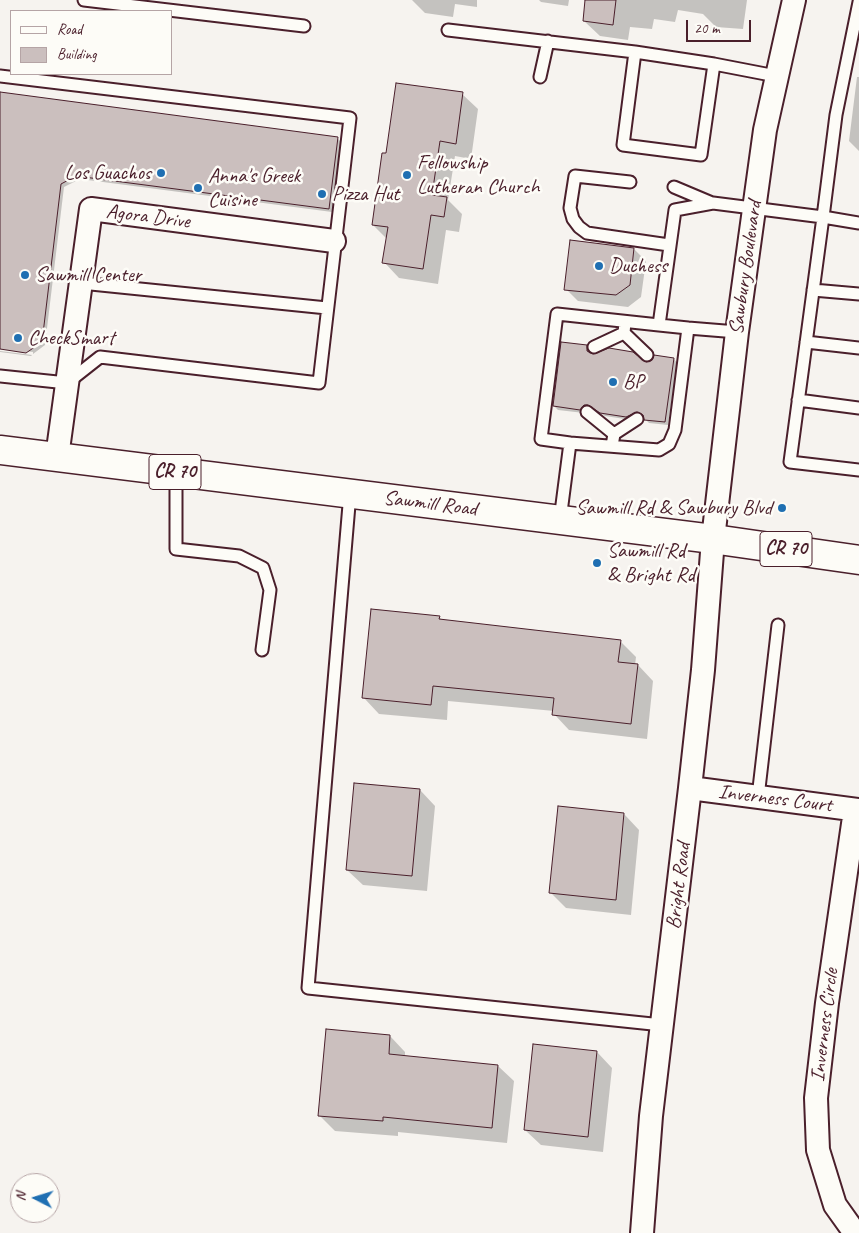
<!DOCTYPE html>
<style>
body{margin:0}
#map{position:relative;width:859px;height:1233px;overflow:hidden;background:#f6f3ef;font-family:Caveat,sans-serif}
canvas{display:block}
.legend{position:absolute;left:10px;top:10px;width:162px;height:65px;box-sizing:border-box;background:#fdfcf7;border:1px solid #b5a4a5;margin:0;padding:6px 9px;list-style:none;font-size:15px;color:#4a1f2b}
.legend li{display:flex;align-items:center;gap:10px;height:25px}
.legend b{width:25px;border:1px solid #b5a4a5}
.north{position:absolute;left:10px;top:1173px;width:50px;height:50px;box-sizing:border-box;background:#fdfcf7;border:1px solid #b5a4a5;border-radius:50%;rotate:275deg;font-size:14px;font-weight:700;line-height:20px;text-align:center;color:#4a1f2b}
.north::after{content:'';display:block;margin:auto;width:18px;height:22px;background:#1f6fb2;clip-path:polygon(50% 0,100% 100%,50% 72%,0 100%)}
.scale{position:absolute;left:686px;top:20px;width:65px;height:22px;box-sizing:border-box;border:2px solid #4a1f2b;border-top:0;padding-left:6px;font-size:15px;line-height:18px;white-space:nowrap;color:#4a1f2b;-webkit-text-stroke:4px #fdfcf7;paint-order:stroke}
</style>
<div id="map">
<canvas width="859" height="1233"></canvas>
<ul class="legend">
<li><b style="height:6px;background:#fdfcf7"></b>Road</li>
<li><b style="height:14px;background:#cbbfbe"></b>Building</li>
</ul>
<div class="north">N</div>
<div class="scale">20 m</div>
</div>
<script>
const context = document.querySelector('canvas').getContext('2d');
context.lineJoin = 'round';
function fill(path, color) { context.fillStyle = color; context.fill(path, 'evenodd'); }
const shape = rows => new Path2D(rows.map(r => 'M' + r).join(''));
function stroke(path, color, width, dash) { context.strokeStyle = color; context.lineWidth = width; context.lineCap = dash ? 'butt' : 'round'; context.setLineDash(dash || []); context.stroke(path); }
function label(font, color, halo, rows, align = 'center') {
  context.font = font + ' Caveat,sans-serif'; context.lineWidth = 5; context.setLineDash([]); context.textBaseline = 'middle'; context.strokeStyle = halo; context.fillStyle = color; for (const [text, x, y, turn = 0] of rows) {
    context.save(); context.translate(x, y); context.rotate((+turn || 0) * Math.PI / 180); context.textAlign = isNaN(turn) ? turn : align; if (halo) context.strokeText(text, 0, 0); context.fillText(text, 0, 0); context.restore();
  }
}
fill(shape([
 [412,0,477,0,477,7,455,4,453,17,425,13],
 [539,0,569,0,568,6,541,2],
 [586,0,747,0,743,29,716,27,703,14,678,10,675,22,654,19,652,29,630,27,628,40,600,36,584,21],
 [857,77,859,77,859,151,849,141],
 [0,93,337,138,341,142,332,212,80,179,64,187,45,345,33,354,33,352,0,348],
 [462,94,478,109,471,159,455,156,448,200,462,214,459,232,446,230,438,284,399,278,384,262,387,239,373,225,387,154],
 [634,249,646,261,641,297,628,307,578,301,566,289],
 [586,347,590,350,591,354,645,364,674,359,677,363,668,425,649,423,641,415,631,420,605,416,592,408,588,408,584,413,558,410,554,406],
 [0,351,32,355,31,356,0,352],
 [439,617,443,621,620,641,636,657,635,665,638,665,653,681,647,739,569,730,554,714,554,711,448,701,447,720,379,714,364,698],
 [420,790,435,806,427,891,363,885,347,870],
 [624,814,639,830,631,915,566,908,550,892],
 [390,1036,405,1052,405,1056,498,1066,514,1081,507,1143,398,1132,398,1136,335,1131,319,1115],
 [597,1052,612,1068,603,1152,541,1145,525,1130]
]), '#0003');
const building = shape([
 [585,0,616,0,613,25,583,21,585,0],
 [396,83,463,92,456,144,440,141,432,195,447,197,444,217,431,215,423,269,382,263,388,227,372,225,382,153,386,153,396,83],
 [0,92,338,137,329,209,76,176,61,184,42,342,26,353,0,349,0,92],
 [570,240,634,248,630,285,616,295,564,290,570,240],
 [561,342,587,345,587,351,593,354,609,348,633,352,646,362,652,360,654,355,674,358,665,422,644,420,643,415,637,412,626,417,600,413,588,405,584,405,580,410,553,406,561,342],
 [371,609,440,616,439,619,621,640,618,662,638,664,631,724,552,715,554,698,433,686,431,705,362,698,371,609],
 [354,783,420,789,412,876,346,870,354,783],
 [558,806,624,813,616,900,549,893,558,806],
 [326,1029,390,1035,389,1054,498,1065,492,1128,383,1117,383,1121,318,1116,326,1029],
 [533,1044,597,1051,588,1137,524,1130,533,1044]
]);
fill(building, '#cbbfbe');
stroke(building, '#4a1f2b', 1);
const lane = shape([
 [84,0,304,26],
 [448,30,635,52,714,64,776,76],
 [635,52,623,145,701,155,714,64],
 [0,76,350,118,319,383,100,357,67,383,0,376],
 [540,77,548,41],
 [630,182,575,176,570,208,573,219,579,227,587,233,669,245],
 [674,187,712,203],
 [859,223,823,217,790,462,859,470],
 [81,283,327,308],
 [813,290,859,294],
 [688,328,737,332],
 [624,333,647,355],
 [806,342,859,348],
 [594,347,624,333,625,322],
 [798,400,859,408],
 [587,412,614,434,612,446],
 [614,434,637,419],
 [570,443,541,439,557,314,659,325,675,210,713,203,823,217,836,115,859,2],
 [176,472,176,549,239,556,263,568,270,590,262,650],
 [350,493,308,988,662,1025],
 [560,520,570,443,659,450,669,444,675,430,688,328,659,325],
 [758,797,778,625]
]);
const street = shape([
 [57,457,91,209,334,241],
 [690,788,859,810],
 [855,810,827,1003,816,1098,818,1150,835,1205,855,1233],
 [642,1233,651,1116,690,788,703,670,713,539,737,332,765,130,794,0]
]);
const primary = shape([
 [0,450,713,539,859,560]
]);
stroke(lane, '#4a1f2b', 15);
stroke(street, '#4a1f2b', 26);
stroke(primary, '#4a1f2b', 31);
stroke(lane, '#fdfcf7', 11);
stroke(street, '#fdfcf7', 22);
stroke(primary, '#fdfcf7', 28);
for (const [x, y, r, color] of [
 [161,173,5,"#1f6fb2"],
 [407,175,5,"#1f6fb2"],
 [198,188,5,"#1f6fb2"],
 [322,194,5,"#1f6fb2"],
 [599,266,5,"#1f6fb2"],
 [25,275,5,"#1f6fb2"],
 [18,338,5,"#1f6fb2"],
 [613,382,5,"#1f6fb2"],
 [782,508,5,"#1f6fb2"],
 [597,563,5,"#1f6fb2"]
]) { const dot = new Path2D(); dot.arc(x, y, r, 0, 2 * Math.PI); context.fillStyle = color; context.fill(dot); stroke(dot, '#fdfcf7', 2); }
for (const [x, y, w] of [
 [175,472,52],
 [786,549,52]
]) { const box = new Path2D(); box.roundRect(x - w / 2, y - 17.5, w, 35, 4); context.fillStyle = '#fdfcf7'; context.fill(box); stroke(box, '#4a1f2b', 1); }
label('bold 20px', '#4a1f2b', null, [
 ["CR 70",175,472],
 ["CR 70",786,549]
]);
label('21px', '#4a1f2b', '#fdfcf7', [
 ["Fellowship",417,163],
 ["Lutheran Church",417,187],
 ["Los Guachos",151,173,"right"],
 ["Anna's Greek",208,176],
 ["Cuisine",208,200],
 ["Pizza Hut",332,194],
 ["Duchess",609,266],
 ["Sawmill Center",35,275],
 ["CheckSmart",28,338],
 ["BP",623,382],
 ["Sawmill Rd & Sawbury Blvd",772,508,"right"],
 ["Sawmill Rd",607,551],
 ["& Bright Rd",607,575]
], 'left');
label('21px', '#4a1f2b', '#fdfcf7', [
 ["Agora Drive",148,217,7],
 ["Sawbury Boulevard",746,268,-82],
 ["Sawmill Road",430,504,7],
 ["Inverness Court",775,799,7],
 ["Bright Road",679,886,-83],
 ["Inverness Circle",825,1025,-83]
]);
</script>
